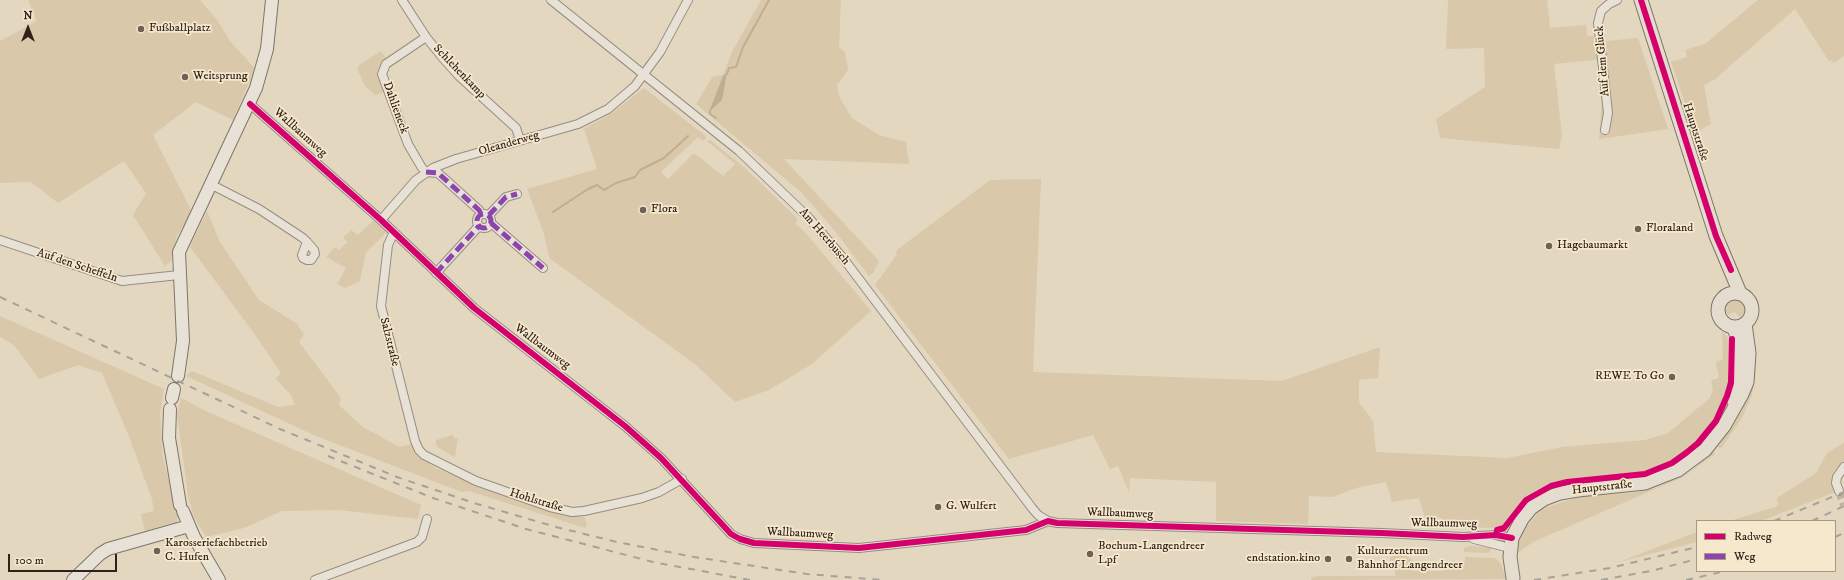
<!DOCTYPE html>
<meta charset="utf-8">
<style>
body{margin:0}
#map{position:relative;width:1844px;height:580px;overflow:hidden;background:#e3d7c0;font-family:"IM FELL DW Pica",serif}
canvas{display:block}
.legend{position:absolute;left:1696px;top:520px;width:140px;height:52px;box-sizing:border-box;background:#f6e8cd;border:1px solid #a79986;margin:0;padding:5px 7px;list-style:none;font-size:12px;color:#30221b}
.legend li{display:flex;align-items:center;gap:8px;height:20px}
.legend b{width:20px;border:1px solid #a79986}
.north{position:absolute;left:8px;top:8px;width:40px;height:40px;-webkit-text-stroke:3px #f6e8cd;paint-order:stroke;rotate:0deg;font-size:11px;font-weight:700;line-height:16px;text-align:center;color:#30221b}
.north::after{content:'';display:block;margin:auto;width:14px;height:18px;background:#30221b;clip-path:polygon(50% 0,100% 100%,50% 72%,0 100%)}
.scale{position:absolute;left:8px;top:554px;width:109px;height:18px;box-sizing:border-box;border:2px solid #30221b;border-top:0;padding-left:5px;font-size:12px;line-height:14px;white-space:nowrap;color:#30221b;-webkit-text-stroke:3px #f6e8cd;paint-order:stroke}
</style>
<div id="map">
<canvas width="1844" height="580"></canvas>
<ul class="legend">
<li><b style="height:5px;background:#d6006c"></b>Radweg</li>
<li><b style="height:5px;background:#8e44ad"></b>Weg</li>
</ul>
<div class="north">N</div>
<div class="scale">100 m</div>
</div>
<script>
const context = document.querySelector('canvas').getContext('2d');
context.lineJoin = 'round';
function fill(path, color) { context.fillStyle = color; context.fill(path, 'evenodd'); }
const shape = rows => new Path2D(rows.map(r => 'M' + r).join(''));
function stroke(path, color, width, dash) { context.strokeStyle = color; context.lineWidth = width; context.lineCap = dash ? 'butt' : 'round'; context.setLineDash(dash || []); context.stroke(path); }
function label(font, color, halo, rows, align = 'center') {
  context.font = font + ' "IM FELL DW Pica",serif'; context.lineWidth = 3.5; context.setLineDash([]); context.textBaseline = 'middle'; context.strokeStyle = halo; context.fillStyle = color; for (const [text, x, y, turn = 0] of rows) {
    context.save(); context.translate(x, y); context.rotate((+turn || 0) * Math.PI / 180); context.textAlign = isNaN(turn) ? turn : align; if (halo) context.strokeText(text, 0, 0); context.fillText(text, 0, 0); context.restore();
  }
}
fill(shape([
 [28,0,200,0,217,20,230,41,258,72,251,84,249,82,233,120,196,102,153,135,192,212,177,236,171,261,165,266,133,215,146,193,124,161,58,203,31,182,0,183,0,41,37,21],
 [761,0,841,0,839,47,845,52,848,70,837,85,840,98,852,118,879,135,906,142,909,164,784,159,879,261,873,273,869,276,835,231,801,192,696,104,713,76,723,75,732,52],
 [1448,0,1547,0,1550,28,1586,25,1587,36,1595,36,1596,42,1638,38,1668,129,1599,139,1605,59,1554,64,1562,136,1559,149,1440,138,1436,119,1485,87,1484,48,1446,49],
 [1758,0,1844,0,1844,56,1834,63,1832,60,1829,61,1795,9,1714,80,1704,85,1711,124,1695,133,1671,62,1687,57,1685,50,1705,44],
 [381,51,386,59,379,67,379,73,385,92,375,95,365,86,358,71,358,66],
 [644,88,707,137,703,141,698,137,661,172,668,179,694,153,723,176,735,164,707,141,710,140,744,167,798,219,795,224,805,232,871,311,812,364,769,390,735,402,696,365,552,260,549,257,544,234,527,189,597,169,584,129,612,113],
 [1041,179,1033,372,1282,381,1380,347,1378,378,1359,380,1359,402,1373,421,1376,452,1507,458,1562,447,1645,440,1668,433,1710,398,1713,390,1711,380,1719,378,1716,363,1723,359,1722,331,1729,339,1729,381,1722,402,1714,420,1696,443,1685,452,1660,466,1646,471,1631,475,1571,480,1555,483,1537,490,1523,500,1500,528,1442,527,1442,518,1429,517,1429,526,1427,526,1419,498,1392,502,1386,482,1356,488,1333,497,1309,496,1308,524,1216,521,1216,482,1130,478,1129,492,1118,466,1110,469,1093,435,1009,459,875,285,897,254,896,252,898,249,990,180],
 [207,211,220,242,259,300,296,323,304,334,299,342,341,398,339,405,363,427,399,447,412,444,419,454,435,468,468,480,584,517,587,524,585,528,469,491,462,492,446,486,316,436,186,376,192,371,278,407,295,405,291,395,276,379,281,373,256,336,190,247],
 [374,220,387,232,366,252,360,281,345,288,337,284,346,268,326,257,335,247,339,250,348,242,343,238,351,230,358,235],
 [1736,298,1742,301,1746,307,1745,314,1740,318,1735,312,1727,315,1725,312,1725,309,1729,308,1729,307,1725,307,1727,303],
 [0,316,164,389,160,413,163,458,178,516,177,522,145,531,141,514,154,511,152,499,128,434,102,373,78,365,39,379,14,345,0,337],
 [1748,340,1754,340,1756,361,1755,378,1752,395,1742,418,1721,449,1718,447,1732,427,1744,404],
 [181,398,208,412,421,505,418,519,338,510,282,511,244,528,206,537,193,515,188,495,177,414],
 [453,435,455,439,458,438,455,456,454,457,436,446,436,440],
 [1844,443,1844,462,1837,468,1832,477,1835,492,1761,521,1730,521,1778,506,1777,498,1816,473,1827,453],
 [1714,451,1715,454,1683,477,1533,542,1515,555,1522,532,1539,512,1550,506,1580,497,1631,493,1656,488,1691,471],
 [1697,532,1697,542,1619,562],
 [1470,546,1492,547,1489,553,1464,552,1464,548],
 [1398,554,1403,554,1412,560,1413,571,1442,571,1442,561,1465,561,1465,557,1495,558,1501,564,1506,579,1311,580,1312,577,1317,576,1395,576,1395,561,1390,561,1390,557]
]), '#d9c8aa');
fill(shape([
 [727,73,722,100,709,112,723,76]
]), '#bfae92');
stroke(shape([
 [727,74,729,68,736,67,743,47,769,0],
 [710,111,710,114,716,118],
 [553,212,588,189,597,185,604,190,616,183,635,177,640,170,664,158,688,136]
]), '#bfae92', 2);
stroke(shape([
 [1839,491,1844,505]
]), '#bfb39f', 8, [8, 4]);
const street = shape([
 [402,0,426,37,442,57,459,76,516,128,520,140],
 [551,0,739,151,809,218,843,258,1032,508,1038,515,1048,521],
 [426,37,386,64,382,74,408,144,422,168,426,172],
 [250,104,381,220,474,308,625,426,661,458,731,534,740,539,754,543,859,548,1026,530,1048,521,1057,523,1382,533,1463,537,1496,535,1512,538],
 [1605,130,1608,113,1598,23,1601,11,1609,4,1617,0],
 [426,172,438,173,479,210,481,214],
 [212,185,259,209,303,238,307,242,314,250,315,254,311,260,307,260,303,258,302,255,307,242],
 '477 221a7 7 0 1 1 14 0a7 7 0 1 1-14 0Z',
 [489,215,506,197,517,194],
 [381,220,416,180,433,168,456,159,578,124,608,109,635,86,660,52,688,0],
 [491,223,543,268],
 [394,232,388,245,381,306,415,441,419,450,424,455,476,481,550,507,572,512,584,511,642,498,659,492,682,479],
 [0,240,122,281,179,275],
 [436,273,479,226],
 [1839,491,1836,483,1837,477,1844,467],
 [1474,539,1510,548],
 [315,580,417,542,422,537,427,519]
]);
const secondary = shape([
 [178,376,183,341,179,252,256,88,267,49,272,0],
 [172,398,174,389],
 [170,409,169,438,180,505],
 [183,511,194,537,219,580],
 [73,580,100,554,108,549,189,526]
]);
const primary = shape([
 [1641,0,1716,236,1740,293],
 '1718 310a17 17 0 1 1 34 0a17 17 0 1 1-34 0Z',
 [1733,400,1738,363,1738,338,1734,329],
 [1513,578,1510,557,1512,538,1522,519,1531,508,1544,499,1560,493,1578,490,1645,483,1678,470,1705,450,1724,426,1742,394,1747,382,1749,353,1745,324]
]);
stroke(street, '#958d80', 10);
stroke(secondary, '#7d7569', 14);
stroke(primary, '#7d7569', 15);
stroke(street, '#e8e2d6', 8);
stroke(secondary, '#e8e2d6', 12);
stroke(primary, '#e4ddcf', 13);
stroke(shape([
 [0,297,280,429,397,477,474,503,556,527,617,542,694,557,807,574,882,580],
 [328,456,433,498,526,529,653,562,750,580],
 [1774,521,1844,492],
 [1812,521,1844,506],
 [1835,537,1844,533],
 [1534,580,1610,568,1697,547],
 [1601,580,1651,571,1697,559],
 [1686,580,1726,571]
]), '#a7a198', 2, [7, 7]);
stroke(shape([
 [426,172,438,173,479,210,481,214],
 '477 221a7 7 0 1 1 14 0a7 7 0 1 1-14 0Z',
 [489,215,506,197,517,194],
 [491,223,543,268],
 [436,273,479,226]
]), '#8e44ad', 5, [10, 5]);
stroke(shape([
 [1641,0,1716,236,1731,270],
 [250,104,381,220,474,308,625,426,661,458,731,534,740,539,754,543,859,548,1026,530,1048,521,1057,523,1382,533,1463,537,1496,535,1512,538],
 [1496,535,1497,530,1504,528,1526,500,1551,486,1567,482,1645,474,1672,463,1686,453,1698,443,1716,421,1727,396,1731,383,1732,339]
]), '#d6006c', 6);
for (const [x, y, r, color] of [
 [141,29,4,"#6f6155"],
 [185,77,4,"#6f6155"],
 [643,210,4,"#6f6155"],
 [1638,229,4,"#6f6155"],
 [1549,246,4,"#6f6155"],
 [1672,377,4,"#6f6155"],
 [938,507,4,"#6f6155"],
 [157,551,4,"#6f6155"],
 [1090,554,4,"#6f6155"],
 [1328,559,4,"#6f6155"],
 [1349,559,4,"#6f6155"]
]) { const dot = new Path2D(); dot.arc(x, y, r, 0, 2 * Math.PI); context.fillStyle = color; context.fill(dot); stroke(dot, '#f6e8cd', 1.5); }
label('12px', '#30221b', '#f6e8cd', [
 ["Fußballplatz",149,29],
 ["Weitsprung",193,77],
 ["Flora",651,210],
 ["Floraland",1646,229],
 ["Hagebaumarkt",1557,246],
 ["REWE To Go",1664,377,"right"],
 ["G. Wulfert",946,507],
 ["Karosseriefachbetrieb",165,544],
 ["C. Hufen",165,558],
 ["Bochum-Langendreer",1098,547],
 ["Lpf",1098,561],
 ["Kulturzentrum",1357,552],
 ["Bahnhof Langendreer",1357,566],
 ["endstation.kino",1320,559,"right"]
], 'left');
label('12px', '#30221b', '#f6e8cd', [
 ["Auf dem Glück",1603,61,-95],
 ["Schlehenkamp",459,72,46],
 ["Dahlieneck",395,108,70],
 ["Hauptstraße",1695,132,72],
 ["Wallbaumweg",300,133,42],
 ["Oleanderweg",509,144,-16],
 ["Am Heerbusch",824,237,49],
 ["Auf den Scheffeln",77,266,18],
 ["Salzstraße",389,342,76],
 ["Wallbaumweg",542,347,37],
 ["Hauptstraße",1602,488,-6],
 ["Hohlstraße",536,501,17],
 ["Wallbaumweg",1120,514,2],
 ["Wallbaumweg",1444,524,1],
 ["Wallbaumweg",800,534,3]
]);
</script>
